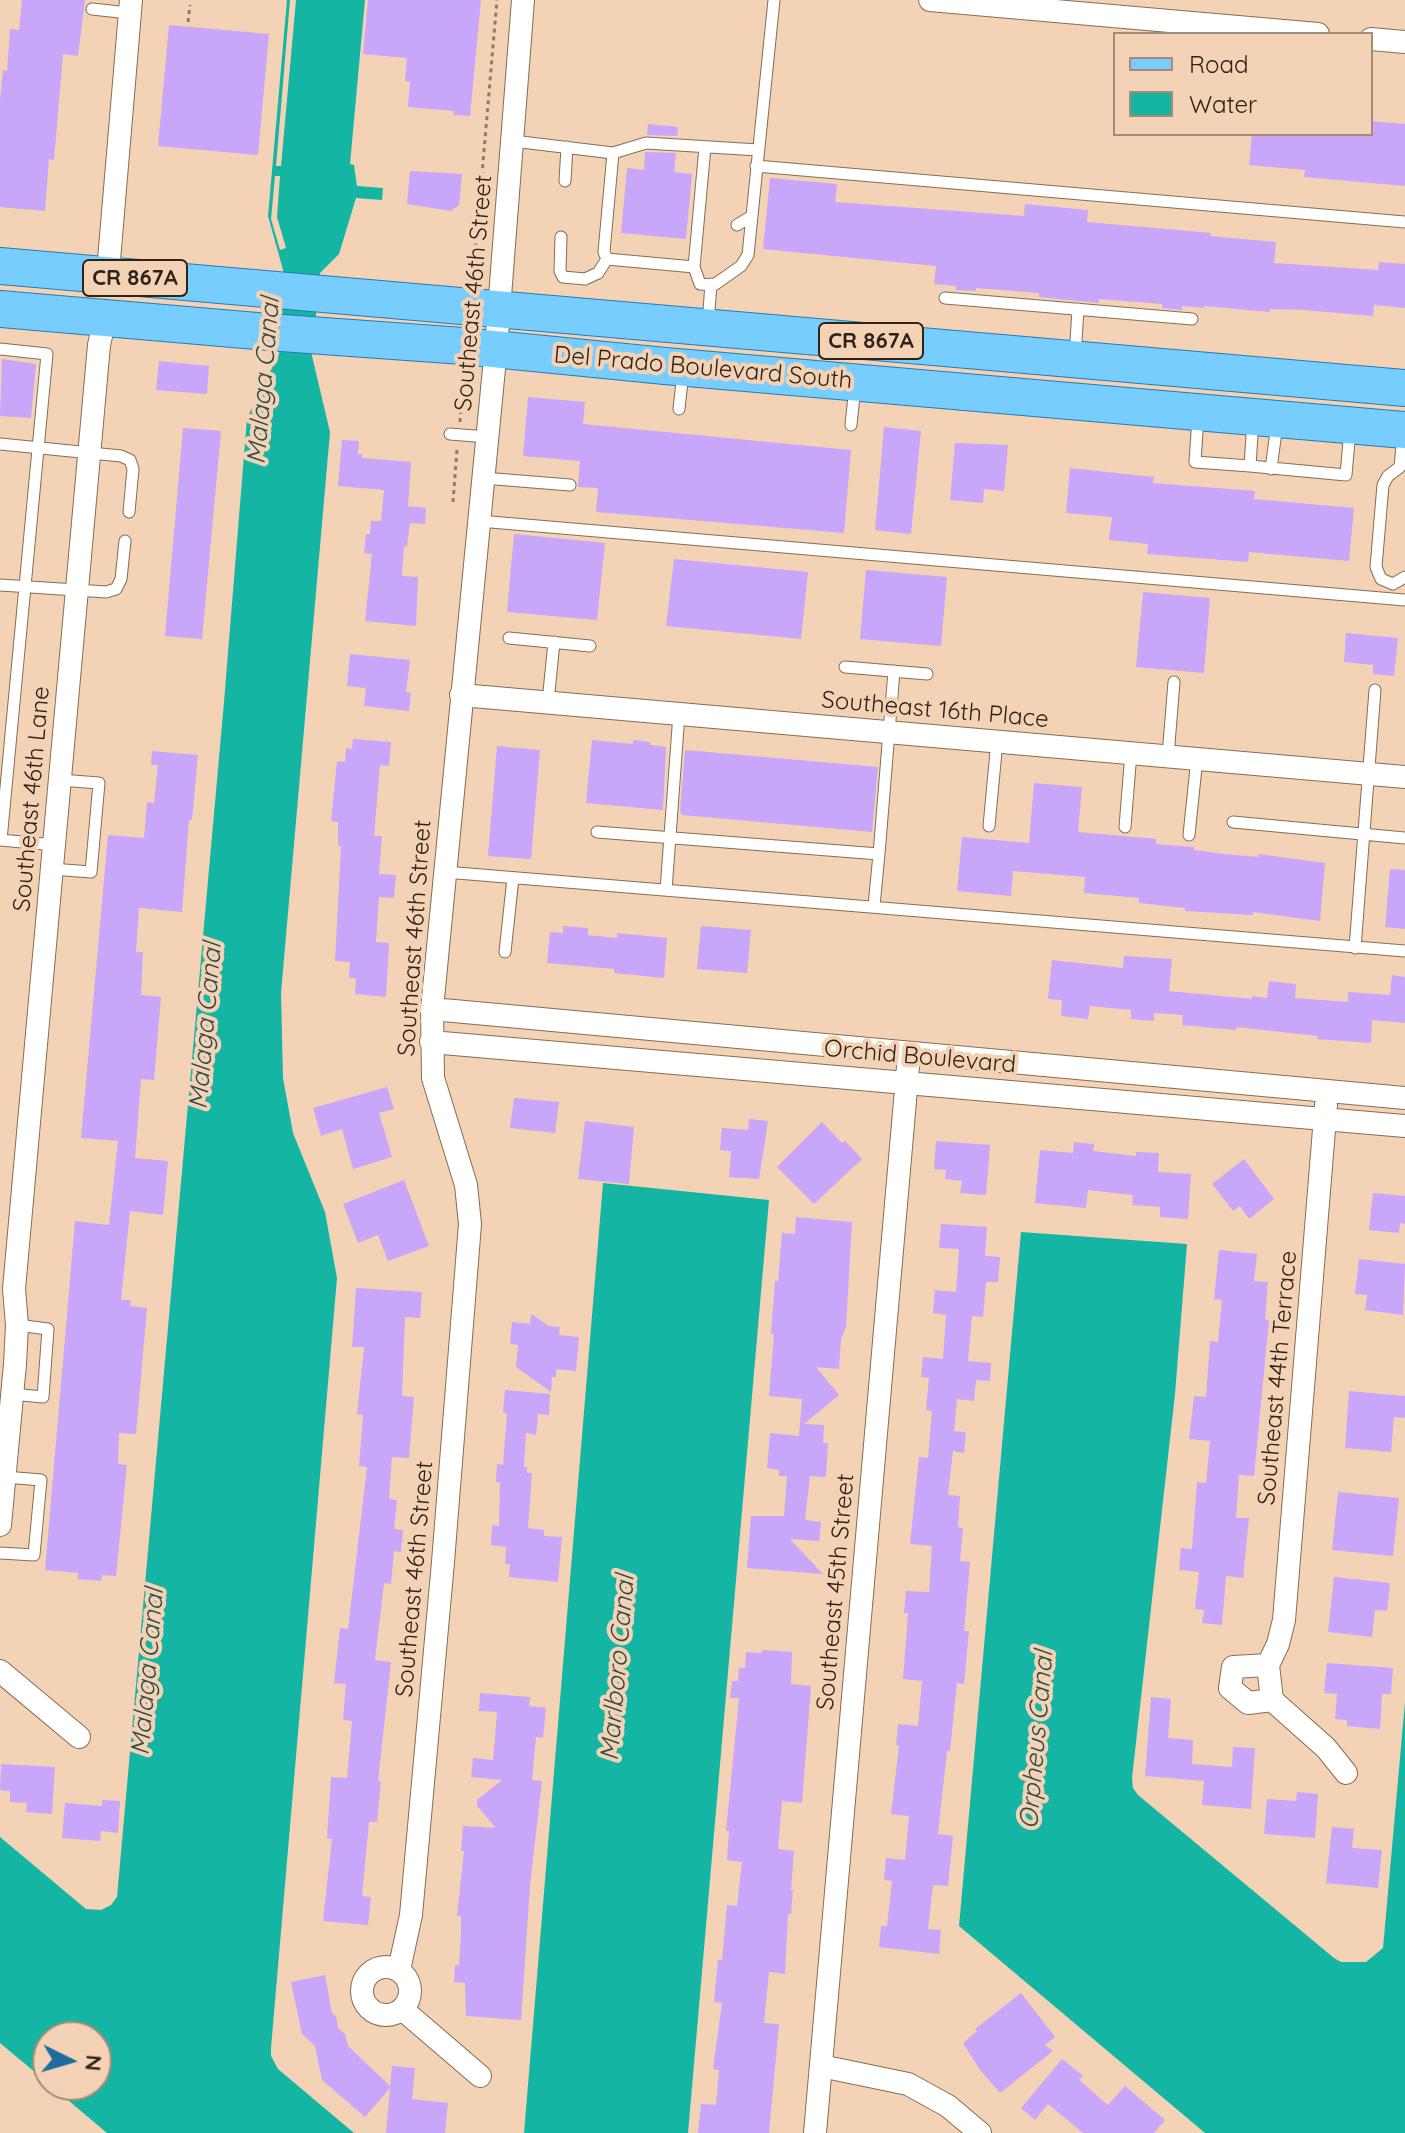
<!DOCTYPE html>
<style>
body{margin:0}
#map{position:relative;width:1405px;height:2133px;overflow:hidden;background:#f4d2b6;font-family:Quicksand,sans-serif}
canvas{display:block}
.legend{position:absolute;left:1113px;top:32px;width:260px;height:104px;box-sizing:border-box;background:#f4d2b6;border:2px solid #a58c77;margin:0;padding:10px 14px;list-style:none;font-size:24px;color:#2f2318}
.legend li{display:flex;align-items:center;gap:16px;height:40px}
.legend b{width:40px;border:2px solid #a58c77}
.north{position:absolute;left:32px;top:2021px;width:80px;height:80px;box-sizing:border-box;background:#f4d2b6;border:2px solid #a58c77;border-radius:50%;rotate:95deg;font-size:22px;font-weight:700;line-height:32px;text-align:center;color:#2f2318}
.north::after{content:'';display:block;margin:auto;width:28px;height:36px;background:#1e6c9f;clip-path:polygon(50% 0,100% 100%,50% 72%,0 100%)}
</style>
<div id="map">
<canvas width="1405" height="2133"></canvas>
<ul class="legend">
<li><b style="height:10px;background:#78cdff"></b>Road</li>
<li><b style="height:22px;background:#15b5a3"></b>Water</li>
</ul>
<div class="north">N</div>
</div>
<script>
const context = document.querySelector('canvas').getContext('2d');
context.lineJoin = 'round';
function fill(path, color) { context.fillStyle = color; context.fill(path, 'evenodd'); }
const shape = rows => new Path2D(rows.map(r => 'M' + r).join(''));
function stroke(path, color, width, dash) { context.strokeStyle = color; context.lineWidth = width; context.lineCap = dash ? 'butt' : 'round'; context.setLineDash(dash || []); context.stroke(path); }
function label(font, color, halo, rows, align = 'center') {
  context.font = font + ' Quicksand,sans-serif'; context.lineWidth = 8; context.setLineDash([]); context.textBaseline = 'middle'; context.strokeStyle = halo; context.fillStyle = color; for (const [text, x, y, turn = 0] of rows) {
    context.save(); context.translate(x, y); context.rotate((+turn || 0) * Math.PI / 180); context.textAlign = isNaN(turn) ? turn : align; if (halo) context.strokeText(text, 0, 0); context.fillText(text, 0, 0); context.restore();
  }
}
fill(shape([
 [287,0,365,0,350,164,354,165,357,186,383,188,382,200,356,198,339,254,320,273,312,356,330,432,281,993,283,1078,293,1133,325,1212,337,1278,271,2048,271,2056,278,2069,354,2133,107,2133,50,2085,96,2085,96,2037,48,2037,48,2083,0,2043,0,1837,86,1909,101,1910,111,1905,117,1897,224,702,247,418,279,354,285,277,268,216],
 [603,1183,769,1200,688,2133,524,2133],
 [1021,1232,1187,1244,1175,1394,1132,1778,1133,1788,1138,1795,1334,1958,1341,1962,1366,1962,1383,1948,1405,1702,1405,2133,1205,2133,959,1926]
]), '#15b5a3');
fill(shape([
 [290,0,296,0,281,166,276,166],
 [275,176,280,176,277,217,286,248,280,250,271,219]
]), '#f4d2b6');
fill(shape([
 [22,0,85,0,78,56,63,54,54,160,49,159,45,211,0,207,0,100,3,70,7,71,10,29,19,30],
 [368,0,481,0,470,116,454,115,454,111,408,107,410,82,405,81,407,58,363,54],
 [169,25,269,34,258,155,158,146],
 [1371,121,1405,124,1405,186,1304,177,1305,170,1249,165,1252,134,1371,134],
 [648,124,678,127,677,136,647,135],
 [645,152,676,153,674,172,692,174,686,239,621,233,627,168,644,170],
 [410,171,462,174,459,205,451,211,407,204],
 [770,178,837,184,835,202,1024,216,1025,204,1088,210,1087,222,1211,233,1210,236,1276,242,1274,263,1378,270,1379,262,1405,264,1405,308,1374,305,1373,316,1304,310,1270,309,1270,312,1204,306,1204,308,1182,306,1182,310,1162,308,1162,304,1099,299,1099,303,1039,297,1039,293,976,288,976,291,956,290,956,286,934,284,936,266,763,249],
 [2,359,36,364,31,418,0,416],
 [159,361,209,366,207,394,156,390],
 [528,397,585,402,583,424,851,450,844,533,596,512,598,488,578,487,580,461,523,456],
 [884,427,921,431,911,534,875,530],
 [183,428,221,431,202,639,165,636],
 [342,440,359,441,358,454,362,454,362,458,411,462,408,506,426,508,425,524,410,523,407,547,404,546,402,576,418,577,416,626,365,621,372,554,364,553,366,534,370,534,371,521,381,521,384,490,338,486],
 [955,443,1008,445,1004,491,984,489,983,503,950,500],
 [1070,468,1154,477,1153,483,1255,491,1254,499,1354,508,1349,561,1249,552,1248,562,1147,554,1148,544,1109,540,1112,517,1066,513],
 [514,534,605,543,597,620,507,612],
 [674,559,808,572,801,639,666,626],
 [866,570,947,577,941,646,860,639],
 [1143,592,1210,598,1204,673,1136,667],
 [1346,633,1398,638,1394,676,1373,674,1373,665,1344,662],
 [350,654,410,660,406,692,411,693,409,711,364,706,366,688,347,686],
 [353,739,391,742,389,766,380,765,374,836,382,836,379,874,396,875,394,898,379,897,376,942,389,943,386,997,355,994,356,978,349,978,350,962,335,961,341,846,338,846,338,822,331,821,337,761,345,762,346,748,352,749],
 [592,740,633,744,633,740,650,742,650,745,666,747,663,810,586,803],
 [497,746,540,750,531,859,488,856],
 [685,750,878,767,872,832,682,815,680,811],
 [152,751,198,755,192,820,189,820,182,912,139,908,136,952,143,952,141,995,161,997,154,1080,141,1079,135,1158,168,1161,163,1215,130,1211,121,1300,131,1300,130,1306,147,1308,136,1434,119,1433,118,1464,127,1465,116,1576,102,1575,101,1581,78,1579,78,1573,45,1570,75,1221,109,1225,118,1141,81,1138,108,835,144,838,147,802,154,803,158,765,151,765],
 [1034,783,1082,787,1078,832,1156,839,1156,844,1194,847,1194,850,1224,854,1258,857,1258,854,1325,863,1320,921,1253,912,1253,915,1185,911,1185,908,1139,903,1139,898,1084,893,1085,877,1013,871,1011,896,957,891,962,837,1029,843],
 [1390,869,1405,870,1405,929,1385,927],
 [563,926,588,928,588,935,617,938,617,933,667,938,664,978,614,973,614,969,547,963,550,932,563,933],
 [701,926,751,930,747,973,697,969],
 [1124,956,1172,959,1169,991,1252,999,1252,996,1267,998,1269,981,1296,984,1295,998,1348,1002,1348,992,1390,995,1392,975,1405,977,1405,1023,1372,1020,1371,1043,1317,1039,1318,1036,1236,1027,1236,1030,1182,1025,1183,1015,1154,1013,1154,1021,1131,1019,1131,1010,1090,1006,1088,1019,1061,1016,1062,1000,1048,999,1052,960,1123,968],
 [387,1087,394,1109,379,1113,392,1157,353,1169,342,1129,321,1136,313,1108],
 [514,1098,559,1102,555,1133,510,1128],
 [749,1119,768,1121,759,1179,729,1177,731,1151,720,1150,722,1128,748,1130],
 [585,1121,634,1127,629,1184,578,1179],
 [822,1122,842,1143,845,1141,862,1159,814,1204,777,1167],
 [936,1141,990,1145,986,1195,960,1193,962,1181,945,1179,946,1170,934,1169],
 [1074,1142,1094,1144,1093,1151,1136,1156,1136,1152,1159,1153,1158,1172,1191,1174,1188,1219,1160,1217,1160,1207,1132,1205,1133,1195,1088,1190,1086,1208,1035,1203,1040,1150,1073,1153],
 [1244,1159,1274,1199,1249,1219,1240,1206,1233,1211,1212,1184],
 [404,1180,429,1246,388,1261,378,1235,358,1243,343,1204],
 [1373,1193,1405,1196,1405,1224,1400,1223,1399,1233,1369,1230],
 [796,1217,852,1222,846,1327,841,1339,839,1369,816,1367,839,1395,804,1424,824,1425,823,1443,828,1443,826,1477,810,1476,805,1520,821,1522,819,1541,790,1539,823,1574,747,1568,751,1516,784,1516,787,1476,779,1476,779,1470,767,1468,770,1433,799,1436,802,1399,769,1396,774,1334,771,1334,775,1281,778,1281,782,1233,795,1234],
 [941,1224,987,1227,985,1256,1000,1257,998,1282,986,1282,983,1317,972,1316,968,1361,991,1363,990,1381,976,1380,974,1401,957,1399,954,1431,966,1432,964,1453,953,1451,948,1495,960,1496,958,1527,963,1528,960,1561,970,1562,964,1631,969,1631,964,1684,957,1683,950,1751,947,1751,938,1834,953,1836,948,1886,933,1885,928,1929,941,1930,939,1954,879,1947,881,1926,887,1926,892,1881,884,1880,886,1858,905,1860,909,1816,891,1814,899,1746,896,1745,898,1724,918,1726,922,1681,903,1679,908,1613,904,1613,906,1591,929,1592,932,1546,910,1544,919,1457,928,1458,932,1411,926,1410,929,1378,921,1377,923,1357,943,1359,946,1315,933,1313,935,1290,956,1292,959,1249,939,1248],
 [1219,1250,1257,1254,1254,1281,1268,1282,1265,1319,1269,1320,1254,1476,1239,1475,1236,1518,1249,1518,1243,1578,1226,1576,1222,1625,1202,1623,1204,1610,1195,1609,1199,1572,1179,1570,1181,1548,1192,1549,1197,1482,1206,1483,1210,1441,1189,1439,1194,1396,1206,1397,1210,1341,1218,1342,1222,1300,1214,1299],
 [1359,1259,1405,1264,1403,1315,1365,1310,1367,1295,1355,1294],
 [356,1288,422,1292,420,1318,405,1317,402,1396,414,1397,409,1458,392,1457,389,1499,397,1500,394,1529,403,1530,401,1552,394,1551,391,1584,384,1583,375,1660,391,1662,378,1781,381,1781,377,1822,369,1822,362,1896,371,1897,368,1925,323,1921,332,1839,327,1838,331,1777,347,1778,352,1721,343,1720,346,1684,334,1683,340,1628,348,1629,367,1467,359,1466,363,1415,357,1414,364,1347,352,1347],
 [531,1314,549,1326,560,1327,559,1335,579,1337,576,1371,556,1369,556,1377,552,1377,551,1392,516,1367,518,1345,510,1344,512,1322,530,1324],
 [505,1390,550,1394,549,1415,538,1414,536,1435,526,1433,524,1467,527,1467,527,1473,532,1473,528,1528,544,1530,544,1536,562,1537,558,1582,509,1577,510,1564,505,1564,506,1547,491,1545,492,1525,499,1526,500,1482,496,1482,497,1464,503,1465,507,1414,503,1412],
 [1349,1391,1405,1396,1405,1418,1394,1417,1391,1452,1345,1448],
 [1338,1492,1399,1498,1393,1556,1332,1550],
 [1334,1577,1390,1583,1387,1611,1375,1610,1372,1637,1328,1632],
 [762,1650,792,1652,791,1684,811,1686,802,1803,782,1801,778,1849,794,1851,791,1890,793,1890,791,1914,788,1914,785,1974,769,1972,764,2023,779,2024,769,2133,698,2133,701,2104,716,2105,719,2070,713,2069,722,2003,714,2002,718,1960,722,1960,727,1905,737,1906,742,1862,727,1860,729,1831,726,1831,739,1698,730,1698,732,1681,738,1681,739,1668,745,1668,746,1652,762,1653],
 [1327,1663,1393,1668,1391,1694,1382,1694,1380,1729,1347,1726,1347,1720,1335,1719,1337,1694,1324,1693],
 [480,1693,530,1697,529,1706,546,1708,543,1738,536,1737,532,1780,542,1781,530,1885,521,2020,466,2016,465,1983,454,1982,455,1965,459,1965,461,1934,461,1916,457,1916,464,1851,461,1851,463,1826,496,1828,477,1806,477,1800,502,1780,471,1777,473,1758,493,1760,497,1712,479,1711],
 [1151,1697,1171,1699,1168,1738,1193,1740,1192,1764,1232,1767,1233,1747,1255,1748,1251,1809,1202,1805,1204,1781,1145,1776],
 [1,1764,55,1767,52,1814,26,1812,27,1803,10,1802,10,1791,0,1790],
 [1297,1792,1318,1794,1315,1838,1264,1834,1267,1799,1296,1801],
 [102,1800,120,1801,118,1833,101,1831,100,1841,62,1838,65,1803,102,1806],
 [1332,1827,1354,1829,1352,1848,1382,1850,1378,1888,1326,1883],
 [325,1975,332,2013,336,2016,338,2028,345,2034,348,2046,390,2086,392,2066,415,2068,412,2099,448,2103,445,2133,386,2133,390,2088,365,2117,322,2080,315,2046,302,2034,291,1982],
 [1021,1993,1055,2037,1045,2045,1053,2051,1000,2093,980,2070,963,2043,977,2031,975,2029],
 [1062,2059,1083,2076,1079,2080,1108,2105,1125,2086,1165,2120,1154,2133,1083,2133,1048,2104,1035,2120,1021,2108]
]), '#c8a6fa');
const service = shape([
 [92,9,129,13],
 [513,141,613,153,604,252,607,259,694,267,700,284,714,285,741,266,748,255,774,0],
 [613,153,646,143,758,150],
 [756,166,1405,222],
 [565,181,567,147],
 [737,225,752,216],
 [561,237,560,271,563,277,585,279,598,273,607,259],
 [694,267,705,147],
 [945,298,1192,319],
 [708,324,711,284],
 [0,349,47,354,1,840],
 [1075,357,1078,309],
 [679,409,683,372],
 [1198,417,1195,462,1250,466,1253,420],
 [851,425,855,386],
 [450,434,487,437],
 [1403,435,1400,467,1388,476,1383,485,1376,567,1381,579,1393,584,1405,577],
 [0,444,121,456,130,460,133,469,129,512],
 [1250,466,1346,475,1350,430],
 [1271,469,1277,424],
 [483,478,570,485],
 [479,521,1405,600],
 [0,585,106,592,116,589,121,579,125,541],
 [509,638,590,646],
 [845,667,927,674],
 [548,702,554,642],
 [1168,756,1174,682],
 [1233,822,1405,838],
 [989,826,997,741],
 [1125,827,1131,752],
 [597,832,879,854,874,906],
 [1189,835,1197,758],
 [0,840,55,845],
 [879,854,894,671],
 [52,869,91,872,99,783,60,780],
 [445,872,1405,951],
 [666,890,679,714],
 [1355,948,1375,690],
 [505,952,513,878],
 [12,1394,43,1397,48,1329,17,1325],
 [0,1553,34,1555,41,1480,5,1477]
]);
const minor = shape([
 [930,0,1318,34],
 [1371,39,1405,42],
 [105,276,109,260,131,0],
 [461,695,1405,777],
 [432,1009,1405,1098],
 [431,1042,1405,1126],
 [0,1525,15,1364,17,1325,14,1289,99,345,103,327,108,318],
 [1268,1665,1233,1667,1230,1688,1248,1703,1272,1700,1326,1748,1346,1773],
 [0,1671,79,1737],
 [1272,1700,1268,1665,1278,1644,1284,1620,1326,1105],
 '362 1991a24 24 0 1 1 48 0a24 24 0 1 1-48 0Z',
 [399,1970,411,1915,443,1562,470,1224,466,1185,433,1078,432,1009,496,348,523,0],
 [402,2009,480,2076],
 [821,2066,908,2084,948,2106,980,2133],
 [815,2133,909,1055]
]);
const primary = shape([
 [0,266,1405,388],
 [0,309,268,332,463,346,665,366,1405,430]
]);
stroke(service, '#896b52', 13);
stroke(minor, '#896b52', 24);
stroke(primary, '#247cae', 38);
stroke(shape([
 [188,22,190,5],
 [470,279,474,267,497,0],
 [460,422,462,374],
 [453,502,457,450]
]), '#917a67', 3, [4, 4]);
stroke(service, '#fff', 11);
stroke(minor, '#fff', 22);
stroke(primary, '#78cdff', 36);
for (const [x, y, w] of [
 [135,278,104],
 [871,341,104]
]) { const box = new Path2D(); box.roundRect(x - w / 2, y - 18, w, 36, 6); context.fillStyle = '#f4d2b6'; context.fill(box); stroke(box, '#2f2318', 2); }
label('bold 22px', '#2f2318', null, [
 ["CR 867A",135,278],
 ["CR 867A",871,341]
]);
label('24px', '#2f2318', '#f4d2b6', [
 ["Southeast 46th Street",474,293,-85],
 ["Del Prado Boulevard South",703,368,5],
 ["Southeast 16th Place",935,710,5],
 ["Southeast 46th Lane",32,799,-85],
 ["Southeast 46th Street",415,938,-86],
 ["Orchid Boulevard",920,1057,5],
 ["Southeast 44th Terrace",1278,1378,-85],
 ["Southeast 46th Street",415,1579,-85],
 ["Southeast 45th Street",836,1592,-85]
]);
label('italic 26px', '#2e4b46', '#f4d2b6', [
 ["Malaga Canal",264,381,-85],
 ["Malaga Canal",206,1026,-85],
 ["Marlboro Canal",618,1668,-85],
 ["Malaga Canal",148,1672,-85],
 ["Orpheus Canal",1037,1740,-85]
]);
</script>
